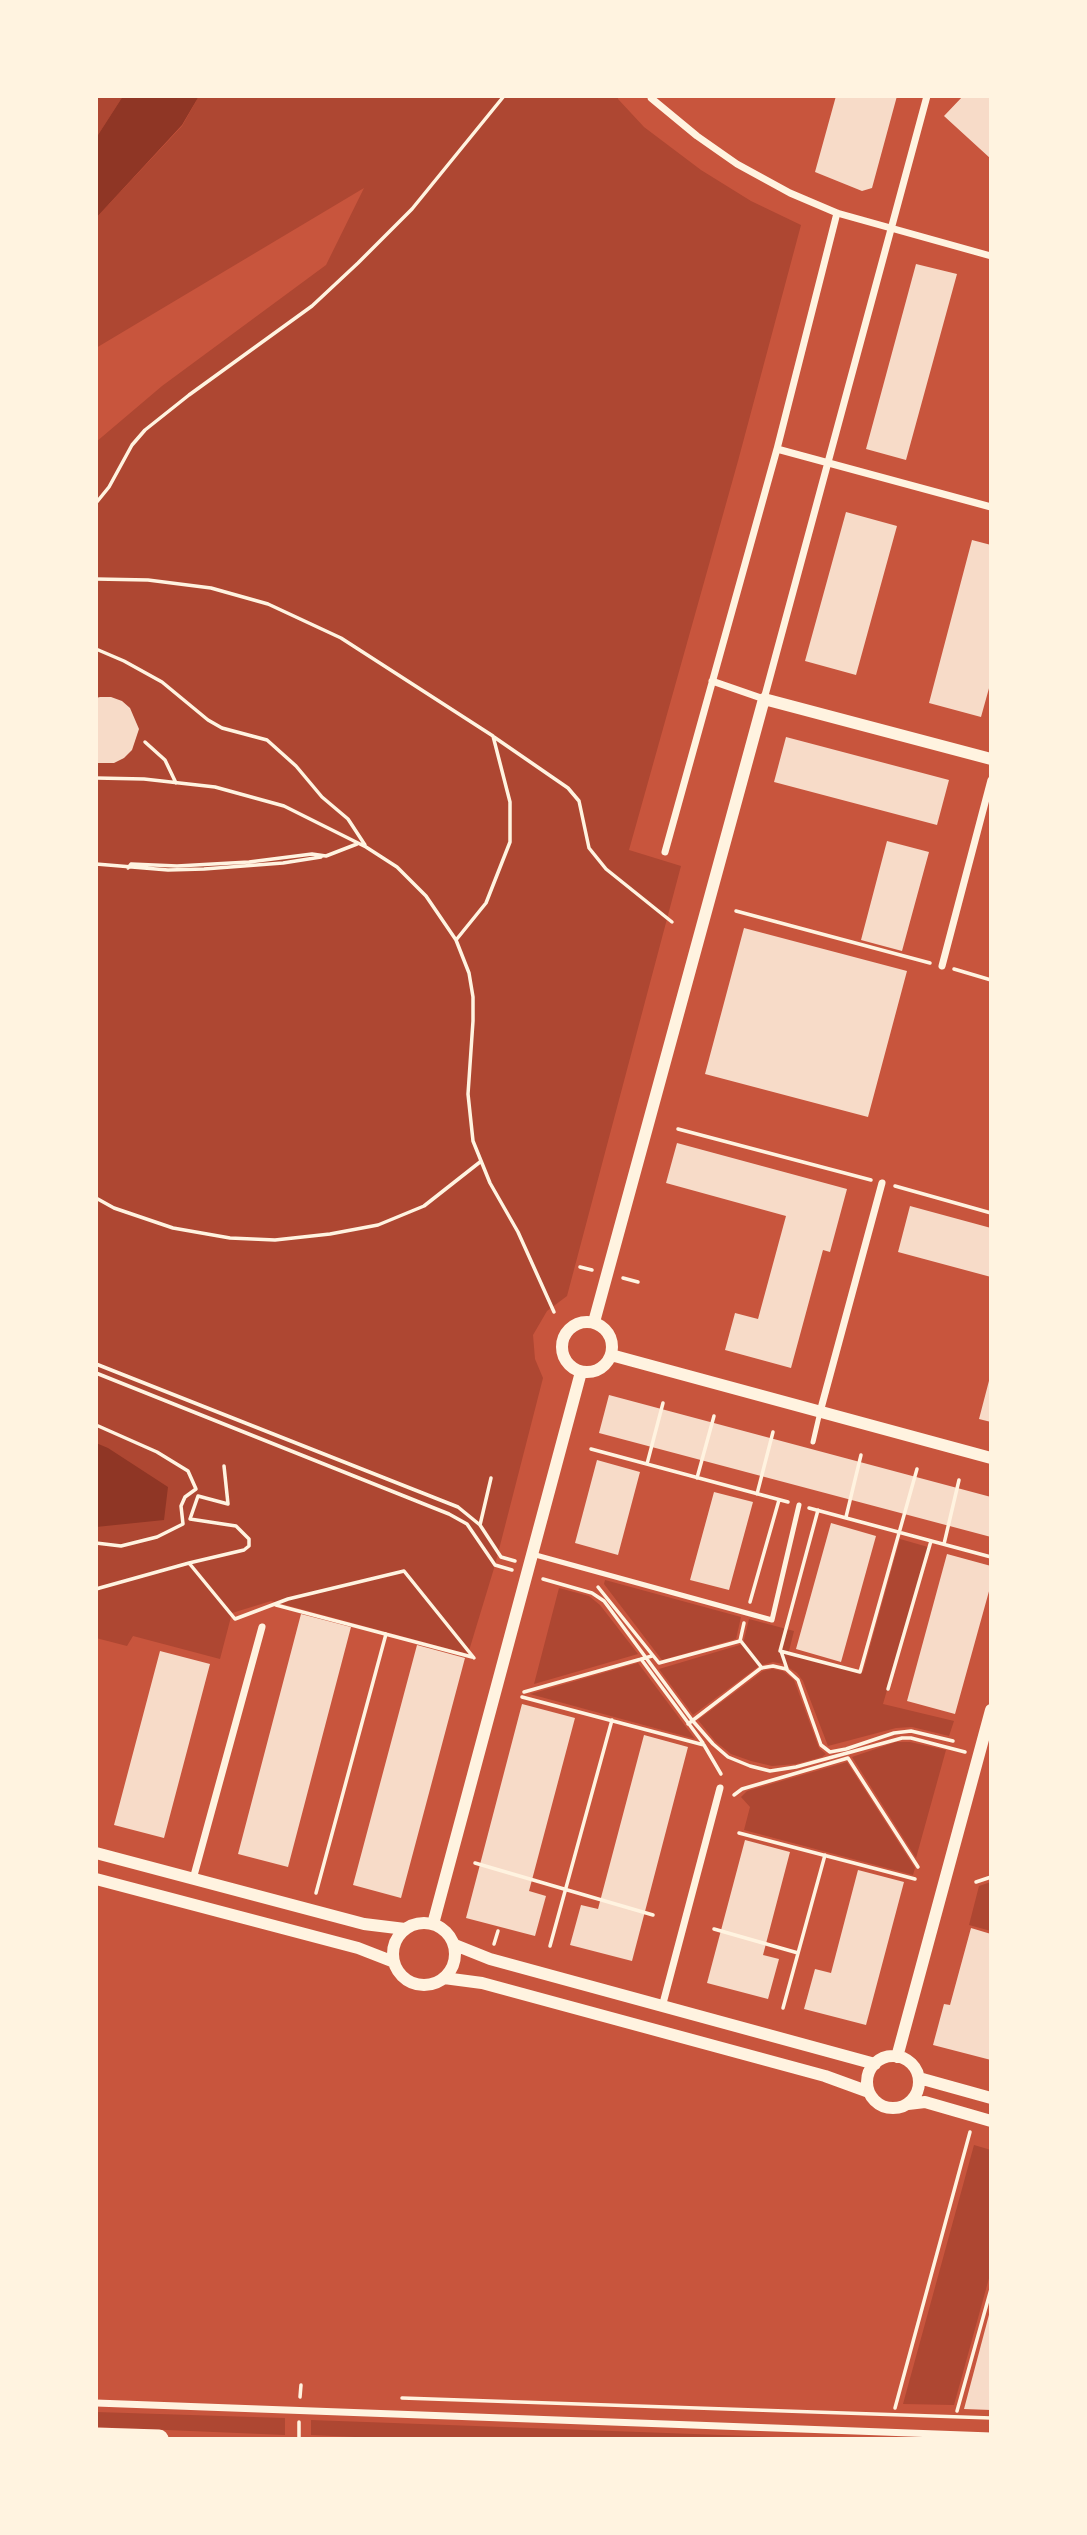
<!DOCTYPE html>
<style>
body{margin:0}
#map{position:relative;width:1087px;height:2535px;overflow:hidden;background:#c8553d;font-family:Roboto,sans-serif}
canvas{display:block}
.frame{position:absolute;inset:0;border:98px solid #fff3e0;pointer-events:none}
</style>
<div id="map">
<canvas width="1087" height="2535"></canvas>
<div class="frame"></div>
</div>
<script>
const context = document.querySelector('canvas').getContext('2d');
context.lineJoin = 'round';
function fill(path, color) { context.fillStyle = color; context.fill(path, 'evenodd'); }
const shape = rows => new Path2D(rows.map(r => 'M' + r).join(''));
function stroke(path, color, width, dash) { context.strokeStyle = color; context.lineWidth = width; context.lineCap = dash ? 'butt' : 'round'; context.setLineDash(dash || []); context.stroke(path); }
fill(shape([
 [96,96,123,96,96,138],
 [199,96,618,96,618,99,644,127,701,170,751,201,801,225,738,461,629,850,681,866,567,1296,547,1311,533,1335,535,1359,543,1378,495,1565,468,1654,271,1601,232,1613,220,1659,133,1636,127,1646,96,1638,96,442,162,386,326,265,364,188,96,348,96,218,182,126],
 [900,1539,928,1547,883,1704,954,1721,949,1736,912,1727,896,1728,828,1746,803,1681,797,1673,783,1664,773,1662,759,1666,693,1715,659,1669,743,1644,749,1619,794,1631,788,1655,863,1672],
 [605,1580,741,1617,736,1639,662,1660,604,1584],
 [559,1588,589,1596,600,1605,638,1654,534,1684],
 [638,1663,695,1739,530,1694],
 [772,1669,783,1671,794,1680,819,1748,826,1754,822,1757,796,1764,772,1766,751,1761,731,1754,716,1742,698,1720,763,1671],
 [896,1742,910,1742,946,1750,916,1858,852,1757],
 [847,1762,915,1868,913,1875,744,1830,750,1807,741,1797,747,1791],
 [991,1882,991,1931,969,1925,979,1886],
 [974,2145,991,2150,991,2271,954,2405,903,2404],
 [96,2412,285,2418,285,2435,96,2427],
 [311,2420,830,2439,400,2439,311,2435]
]), '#ae4732');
fill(shape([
 [123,96,199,96,182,125,96,218,96,138],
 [96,1443,108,1448,168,1487,164,1520,96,1527]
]), '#8f3625');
fill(shape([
 [836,96,897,96,872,188,862,191,815,172],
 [963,96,991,96,991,159,944,116],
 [916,264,957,274,906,460,866,449],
 [846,512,897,526,856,675,805,661],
 [972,540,991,545,991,681,981,717,929,703],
 [100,697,111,697,122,701,130,708,139,729,132,750,124,758,114,763,96,763,96,698],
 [786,737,949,780,937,825,774,782],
 [887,841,929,852,902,951,861,940],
 [744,928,907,971,868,1117,705,1074],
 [677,1143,847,1189,830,1252,823,1250,791,1368,725,1350,735,1313,758,1319,786,1216,666,1183],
 [910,1206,991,1228,991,1277,898,1252],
 [990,1377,991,1377,991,1422,979,1419],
 [609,1395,991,1497,991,1537,599,1433],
 [597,1460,640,1472,618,1555,575,1543],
 [714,1492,753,1502,729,1590,690,1580],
 [831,1523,876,1536,841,1662,796,1649],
 [947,1554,991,1566,991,1584,955,1714,907,1701],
 [301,1614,351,1627,288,1867,238,1854],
 [417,1645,465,1658,401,1898,353,1885],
 [160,1651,210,1664,164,1838,114,1825],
 [522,1704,575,1718,529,1891,546,1896,535,1936,466,1918],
 [644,1735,688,1747,632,1961,570,1945,581,1905,598,1909],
 [745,1840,790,1852,763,1955,779,1959,768,1999,707,1983],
 [858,1870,904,1882,866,2025,804,2009,815,1969,831,1973],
 [971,1928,991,1934,991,2060,933,2045,944,2004,950,2005],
 [990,2311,991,2410,964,2409]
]), '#f7dbc8');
stroke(shape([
 [96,503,109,487,132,445,145,430,189,395,312,306,358,263,412,209,504,96],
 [96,579,148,580,211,588,268,604,341,638,493,736,510,802,510,842,486,903,456,940],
 [96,649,124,661,162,682,208,720,222,728,267,740,296,766,322,797,348,819,365,845],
 [494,737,568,788,579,801,589,848,606,869,672,922],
 [145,742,165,760,176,783],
 [96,778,144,779,215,787,284,806,366,847,397,867,426,896,456,940,469,973,473,997,473,1021,468,1094,473,1141,490,1183,518,1232,554,1312],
 [96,864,168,870,204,869,283,863,321,857],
 [128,868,131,864,177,866,249,862,312,854,326,856,357,844],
 [736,911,930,963],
 [954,969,991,980],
 [678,1129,871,1180],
 [895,1186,991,1213],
 [96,1198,114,1208,173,1228,230,1238,275,1240,330,1234,378,1225,424,1206,480,1162],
 [580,1267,592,1270],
 [623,1278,638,1282],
 [96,1364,458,1507,480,1525,501,1557,515,1561],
 [96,1373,449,1514,467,1524,495,1565,512,1570],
 [96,1425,157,1452,188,1471,196,1489,185,1497,181,1506,183,1524,157,1537,121,1546,96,1543],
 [591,1449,788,1502],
 [647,1464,663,1403],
 [697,1478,714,1416],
 [757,1494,773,1432],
 [809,1508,991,1557],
 [818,1510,780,1651,860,1672,917,1469],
 [846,1517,861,1455],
 [480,1525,491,1478],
 [944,1544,959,1480],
 [189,1563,244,1550,249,1546,249,1539,236,1526,190,1519,198,1496,228,1504,224,1466],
 [543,1579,592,1593,604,1601,692,1720,713,1744,728,1757,750,1766,770,1771,796,1767,902,1738,911,1738,965,1752],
 [598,1587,659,1663,740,1641,744,1623],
 [96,1589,189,1563,235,1619,288,1599,404,1571,474,1658],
 [750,1602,779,1500],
 [276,1605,472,1657],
 [740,1640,762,1668],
 [781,1651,787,1669],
 [641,1659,703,1743],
 [888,1689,931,1541],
 [524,1692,652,1656],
 [522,1697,704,1745,721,1774],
 [688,1724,761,1668,773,1666,786,1669,798,1680,821,1745,830,1752,846,1749,894,1733,911,1731,953,1741],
 [734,1795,742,1789,848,1758,918,1867],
 [739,1833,915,1879],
 [475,1863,653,1915],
 [976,1882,991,1877],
 [316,1893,386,1634],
 [714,1929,798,1953],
 [494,1944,498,1931],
 [550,1946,612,1720],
 [783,2008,825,1855],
 [300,2397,301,2385],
 [402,2398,991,2418],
 [895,2408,970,2132],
 [957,2411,991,2289],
 [299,2439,299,2422]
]), '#fff3e0', 3.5);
stroke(shape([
 [813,1442,820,1412],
 [532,1554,772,1620,799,1505]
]), '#fff3e0', 5);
stroke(shape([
 [651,96,651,98,697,136,737,164,790,193,837,213,991,256],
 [777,449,991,507],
 [712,681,764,699,927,96],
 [665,852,777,449,837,213],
 [942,966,991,780],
 [820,1412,882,1183],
 [193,1879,262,1627],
 [662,2007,720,1788],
 [96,2403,991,2436]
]), '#fff3e0', 7);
stroke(shape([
 '562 1347a25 25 0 1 1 50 0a25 25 0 1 1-50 0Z',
 [594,1322,764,699,991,759],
 [611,1355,991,1458],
 [96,1853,364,1924,405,1929],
 [96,1879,358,1948,394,1962],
 '393 1954a31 31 0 1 1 62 0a31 31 0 1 1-62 0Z',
 [433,1924,581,1372],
 [455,1945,490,1959,875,2064],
 [444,1978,482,1983,825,2076,869,2092],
 '867 2082a26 26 0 1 1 52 0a26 26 0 1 1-52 0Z',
 [897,2057,991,1710],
 [919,2078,991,2098],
 [908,2104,925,2102,991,2121]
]), '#fff3e0', 12);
stroke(shape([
 [96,2437,159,2439]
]), '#fff3e0', 19);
</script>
